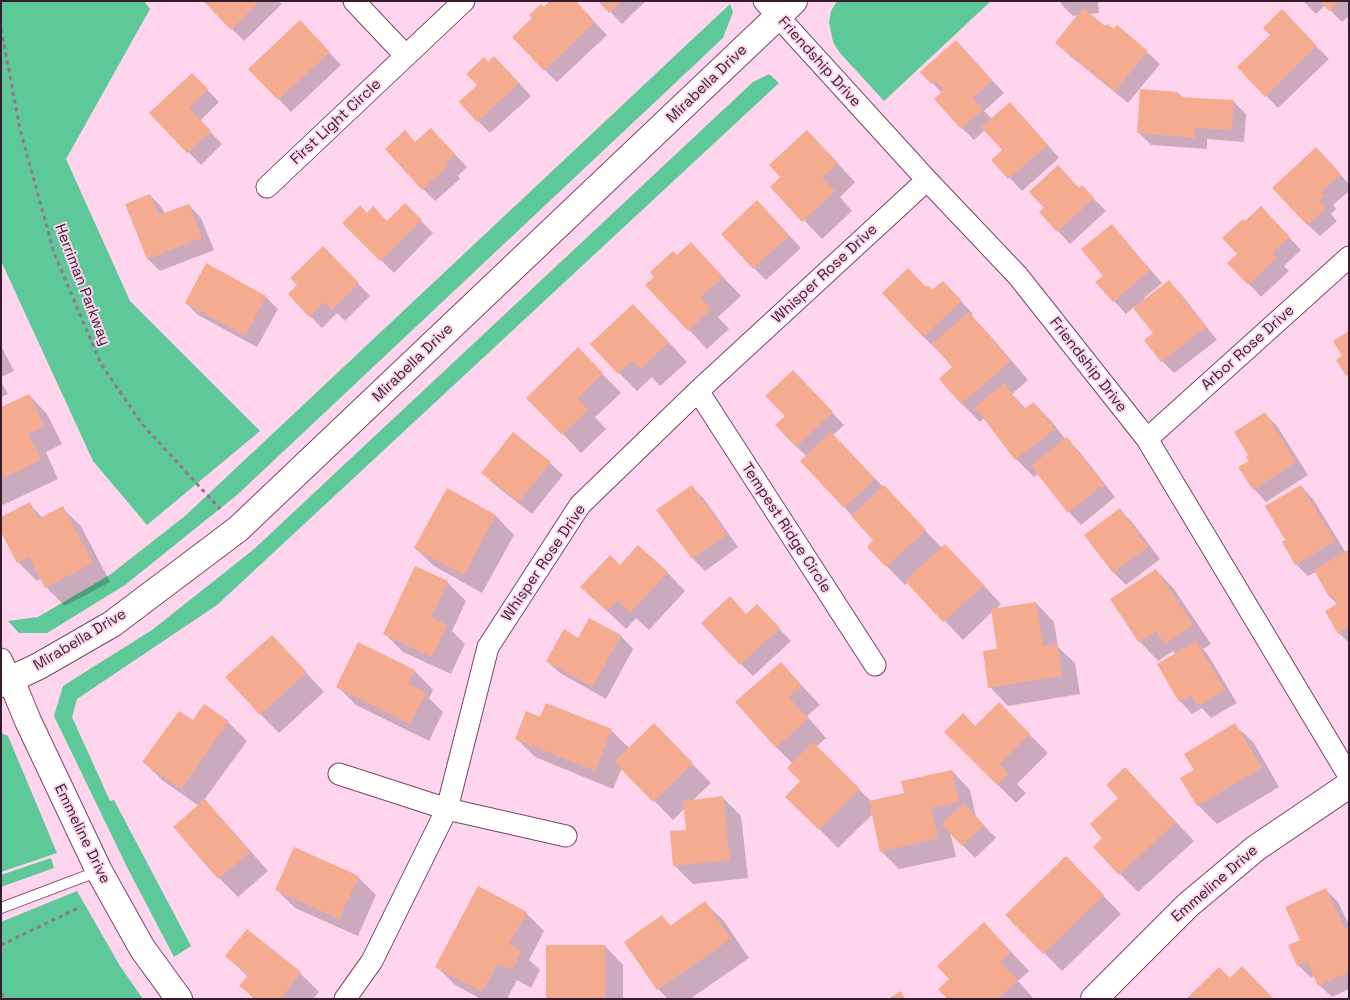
<!DOCTYPE html>
<style>
body{margin:0}
#map{position:relative;width:1350px;height:1000px;overflow:hidden;background:#fed5ed;font-family:"Space Grotesk",sans-serif}
canvas{display:block}
.frame{position:absolute;inset:0;border:2px solid #361d2d;pointer-events:none}
</style>
<div id="map">
<canvas width="1350" height="1000"></canvas>
<div class="frame"></div>
</div>
<script>
const context = document.querySelector('canvas').getContext('2d');
context.lineJoin = 'round';
function fill(path, color) { context.fillStyle = color; context.fill(path, 'evenodd'); }
const shape = rows => new Path2D(rows.map(r => 'M' + r).join(''));
function stroke(path, color, width, dash) { context.strokeStyle = color; context.lineWidth = width; context.lineCap = dash ? 'butt' : 'round'; context.setLineDash(dash || []); context.stroke(path); }
function label(font, color, halo, rows, align = 'center') {
  context.font = font + ' "Space Grotesk",sans-serif'; context.lineWidth = 4; context.setLineDash([]); context.textBaseline = 'middle'; context.strokeStyle = halo; context.fillStyle = color; for (const [text, x, y, turn = 0] of rows) {
    context.save(); context.translate(x, y); context.rotate((+turn || 0) * Math.PI / 180); context.textAlign = isNaN(turn) ? turn : align; if (halo) context.strokeText(text, 0, 0); context.fillText(text, 0, 0); context.restore();
  }
}
fill(shape([
 [1,1,144,1,150,9,66,159,130,301,260,431,147,525,93,461,1,261],
 [837,1,991,1,884,101,840,53,833,42,829,22,831,11],
 [730,4,733,12,723,38,237,495,125,585,47,633,19,633,8,621,38,617,111,574,185,516],
 [769,74,779,83,217,605,77,699,72,717,110,801,114,800,191,946,174,957,127,867,54,716,63,686,152,630,253,550,753,82],
 [1,733,8,736,57,853,1,872],
 [51,858,54,868,1,887,1,875],
 [77,891,120,966,143,999,1,999,1,922]
]), '#5dc898');
fill(shape([
 [205,1,279,1,282,4,244,41],
 [574,1,607,35,557,82,545,70,544,9],
 [600,1,646,1,622,24],
 [1061,1,1098,1,1099,13,1088,14,1105,28,1147,52,1160,64,1128,103,1069,55,1056,43,1079,15,1073,16,1061,4],
 [1303,1,1349,1,1349,16,1342,22,1325,5,1316,14],
 [1282,11,1329,59,1278,108,1238,67,1272,35],
 [312,34,341,65,291,112,250,69],
 [968,54,1004,93,984,111,992,119,1022,116,1059,158,1022,191,993,160,1004,151,985,130,974,140,962,128,942,93,922,72],
 [489,64,507,70,531,96,490,133,478,121,479,85],
 [192,74,219,102,200,121,222,144,201,165,151,113],
 [1178,93,1183,98,1234,102,1246,114,1244,142,1207,139,1207,149,1151,145,1139,133],
 [443,142,467,167,458,176,460,179,435,201,423,189,416,143],
 [825,150,855,182,840,197,852,211,822,239,772,187,782,177],
 [1328,161,1349,184,1349,191,1333,205,1336,209,1331,214,1337,221,1320,236,1307,224],
 [1082,187,1106,211,1070,244,1058,231],
 [150,195,162,208,165,214,189,205,201,218,214,250,160,271,148,259,127,204],
 [405,205,433,233,394,273,344,223,367,214,387,222],
 [769,214,801,248,766,280,754,268],
 [1273,220,1301,250,1284,266,1289,271,1261,297,1249,284,1239,254,1245,223],
 [1111,225,1162,283,1144,298,1145,300,1169,282,1181,294,1217,340,1174,373,1162,361,1155,333,1134,307,1126,314,1114,301],
 [677,257,709,262,741,296,718,317,729,329,707,349,647,285],
 [335,260,370,296,345,321,337,313,322,328,310,316],
 [207,265,266,297,278,309,257,347,198,315,186,303],
 [926,289,933,292,955,295,973,314,971,316,987,332,1028,380,1012,394,1026,409,1034,403,1052,422,1066,440,1079,451,1115,497,1081,525,1069,512,1038,474,1034,477,1016,459,984,418,980,422,961,403,954,367,937,348,936,349,923,336],
 [652,324,687,362,660,386,652,377,637,391,619,373],
 [1,346,14,371,1,377],
 [578,349,621,393,595,417,606,429,581,453,563,434],
 [1,382,8,394,1,397],
 [805,384,844,425,833,435,942,548,964,564,1001,604,995,610,1036,603,1054,622,1058,647,1075,663,1080,694,1008,706,990,687,998,650,992,612,963,640,908,582,905,585,868,547,875,540,801,461,806,456,796,446,787,417],
 [29,395,47,414,62,444,46,452,58,479,3,505,1,503,1,409],
 [1265,414,1277,426,1308,475,1266,502,1254,489,1250,461,1250,455],
 [550,463,563,475,532,514,495,485,483,473],
 [1301,486,1313,499,1346,553,1349,553,1349,643,1339,633,1338,605,1330,597,1316,572,1308,576,1296,564],
 [692,487,704,499,738,547,705,571,693,559,658,511],
 [447,490,496,516,514,535,482,593,434,566,415,548],
 [29,504,43,518,62,508,81,526,110,582,65,606,46,587,42,578,37,581,18,562],
 [1120,510,1132,522,1160,559,1126,585,1114,573,1086,535],
 [620,566,667,572,685,591,649,630,636,618,626,629,582,587],
 [415,567,447,582,466,601,452,631,465,644,451,674,403,652,385,634],
 [1156,570,1174,589,1211,644,1203,649,1208,655,1237,703,1211,718,1202,708,1192,714,1180,701,1176,654,1173,651,1158,661,1140,642],
 [747,615,769,618,791,641,753,676,741,664],
 [590,619,621,636,633,649,606,699,560,673,547,661,579,639],
 [272,636,324,692,279,733,260,714],
 [359,644,415,671,433,690,429,698,443,712,429,741,356,705,338,687],
 [781,663,820,705,807,716,826,738,816,747,871,801,905,794,952,771,970,790,976,817,996,838,975,858,950,832,956,857,899,869,881,851,873,814,838,848,787,796,802,781,793,764,776,747],
 [999,704,1048,753,1017,784,1026,793,1016,803,945,732,975,728],
 [205,705,228,722,247,741,204,800,223,820,268,871,238,897,219,878,175,827,199,806,162,780,144,762,193,722],
 [541,718,611,730,630,749,654,725,711,783,692,801,723,798,741,816,748,878,693,884,675,866,688,831,685,808,673,820,622,768,613,789,535,757,517,739],
 [1235,725,1254,743,1279,787,1217,824,1198,805,1182,778,1195,770],
 [1143,787,1194,841,1138,892,1120,874],
 [1065,857,1121,914,1062,971,1007,915],
 [358,877,376,895,358,936,295,908,276,889],
 [1326,890,1338,902,1349,925,1349,989,1332,997,1319,985,1314,976,1311,978,1298,965,1301,941],
 [705,903,724,921,749,958,690,999,668,999,658,989,625,942,662,917,671,926],
 [526,913,544,931,529,960,540,970,531,988,517,980,507,999,481,999,455,985,436,966],
 [247,930,300,973,319,992,313,999,254,999,241,986,248,977,227,956],
 [1002,942,1029,971,1018,981,1034,999,949,999,951,979],
 [605,946,623,965,623,999,548,999]
]), '#0003');
fill(shape([
 [203,1,260,1,231,30],
 [550,1,576,1,595,22,544,71,512,37,532,18,529,15,541,4,544,7],
 [598,1,621,1,609,13],
 [1320,1,1339,1,1329,11],
 [1083,8,1105,26,1107,24,1114,29,1117,25,1148,51,1115,91,1055,43],
 [1282,9,1317,46,1265,97,1237,67,1270,35,1263,28],
 [300,20,330,52,278,100,248,69],
 [956,40,992,80,973,98,983,109,961,129,934,99,944,90,935,81,931,84,920,72],
 [494,56,519,83,477,122,459,102,477,85,466,74,484,57,488,62],
 [192,73,208,89,189,108,211,131,187,153,149,113],
 [1140,89,1178,92,1178,97,1234,100,1232,130,1195,128,1195,138,1137,133],
 [1010,102,1048,145,1008,179,991,160,1002,150,981,127],
 [431,128,455,154,446,163,449,165,422,190,385,149,405,130,415,142],
 [807,130,838,163,822,178,835,191,802,222,770,187,780,177,769,165],
 [1316,147,1341,174,1321,192,1325,196,1319,201,1326,208,1307,225,1272,188],
 [1058,165,1079,188,1082,185,1094,198,1057,232,1039,212,1044,208,1029,192],
 [150,194,159,215,189,204,202,238,147,259,125,204],
 [757,200,789,235,753,269,721,234],
 [405,203,422,220,380,261,342,223,360,205,367,213,373,206,387,221],
 [1261,206,1290,237,1273,253,1277,258,1248,285,1227,263,1237,254,1222,238,1243,219,1245,221],
 [1112,224,1150,270,1113,302,1095,282,1103,276,1081,249],
 [691,242,723,277,700,298,711,309,688,331,645,285,654,277,650,272,673,251,677,255],
 [323,246,359,283,332,310,324,302,309,317,288,294,297,285,290,278],
 [206,263,266,296,245,336,185,303],
 [908,268,926,287,928,285,932,290,943,281,962,301,923,337,882,293],
 [1169,280,1206,327,1161,362,1144,340,1153,333,1133,308],
 [633,304,669,342,641,369,633,360,618,374,590,344],
 [969,312,1011,361,961,404,939,379,952,367,932,344],
 [1349,331,1349,374,1346,376,1336,360,1342,356,1333,341],
 [578,347,603,373,578,398,588,410,562,435,526,398],
 [793,370,833,412,796,447,775,425,785,416,765,396],
 [1004,384,1024,409,1034,402,1055,429,1015,460,975,407],
 [29,394,44,426,28,434,41,460,1,479,1,407],
 [1265,412,1296,462,1253,490,1238,467,1249,461,1246,457,1248,455,1234,432],
 [513,432,551,462,519,502,481,473],
 [831,432,875,479,844,508,800,461],
 [1067,437,1104,484,1068,513,1031,466],
 [692,485,727,534,692,559,656,510],
 [884,485,926,530,886,567,867,547,873,540,851,516],
 [1301,485,1335,541,1295,565,1282,542,1285,540,1265,506],
 [447,488,496,515,464,575,414,548],
 [30,502,38,519,63,506,93,563,45,588,29,557,17,563,1,532,1,517],
 [1120,508,1148,547,1113,573,1084,535],
 [945,544,984,585,943,622,905,581],
 [638,545,668,572,630,613,617,600,607,611,580,587,610,555,620,565],
 [1348,550,1349,627,1338,634,1325,611,1337,604,1333,596,1329,597,1314,570],
 [415,566,448,581,431,617,447,625,432,657,383,634],
 [1156,569,1193,625,1165,644,1156,631,1139,643,1110,599],
 [730,596,746,614,757,604,780,628,740,665,701,623],
 [1036,602,1043,646,1057,644,1062,676,988,688,983,651,997,649,991,609],
 [589,618,621,635,593,687,546,661,564,629,578,638],
 [272,635,307,672,260,715,225,677],
 [1196,641,1225,690,1198,706,1191,695,1179,702,1157,664],
 [358,642,415,670,408,684,426,692,410,724,336,687],
 [781,662,802,686,789,697,808,719,776,748,735,702],
 [999,702,1030,734,1000,764,1009,774,997,785,944,732,963,713,975,726],
 [546,703,612,729,595,771,515,739,526,711,540,717],
 [204,704,229,721,181,789,142,762,179,711,193,720],
 [654,723,693,763,653,802,614,762],
 [1235,723,1262,768,1197,806,1180,778,1194,770,1184,754],
 [813,742,860,789,819,830,785,797,800,781,787,768],
 [1125,767,1176,822,1119,875,1093,847,1102,838,1090,824,1118,798,1106,785],
 [952,770,959,802,931,808,938,838,880,852,869,801,904,793,901,781],
 [723,796,730,860,673,866,670,831,686,830,683,801],
 [205,799,250,852,218,879,173,827],
 [964,803,984,825,962,846,941,824],
 [294,847,359,876,339,919,275,890],
 [1066,856,1104,895,1043,954,1005,915],
 [478,886,527,912,509,944,522,951,512,970,498,963,482,992,435,967],
 [1326,888,1345,929,1349,927,1349,972,1318,986,1307,961,1297,966,1288,945,1300,940,1285,907],
 [705,901,731,939,657,990,624,942,662,915,670,926],
 [984,922,1011,952,1000,962,1018,980,998,999,947,999,938,989,949,979,937,966],
 [247,929,301,972,280,999,256,999,239,986,248,975,225,956],
 [546,945,605,945,605,999,546,999],
 [1242,966,1272,997,1270,999,1186,999,1219,967,1230,978],
 [901,991,905,999,888,999]
]), '#f4ab90');
const service = shape([
 [1,908,99,871]
]);
const minor = shape([
 [354,1,406,56],
 [764,1,927,180,1018,276,1147,439,1349,776],
 [267,187,464,1],
 [698,391,875,665],
 [1147,439,1349,257],
 [1,659,11,680],
 [339,774,447,809,566,836],
 [345,999,372,961,447,809,488,647,580,505,698,391,927,180]
]);
const tertiary = shape([
 [11,680,28,721,99,871,142,948,179,999],
 [1,684,39,666,112,624,238,529,794,1],
 [1094,999,1188,905,1256,848,1349,785]
]);
stroke(service, '#7c4469', 12);
stroke(minor, '#7c4469', 23);
stroke(tertiary, '#7c4469', 28);
stroke(shape([
 [1,29,20,129,54,253,101,364,142,424,220,509],
 [1,945,78,908],
 [1,993,6,999]
]), '#957589', 3, [4, 4]);
stroke(service, '#fff', 10);
stroke(minor, '#fff', 21);
stroke(tertiary, '#fff', 26);
label('15px', '#361d2d', '#fed5ed', [
 ["Friendship Drive",819,62,48],
 ["Mirabella Drive",707,84,-44],
 ["First Light Circle",336,122,-43],
 ["Whisper Rose Drive",825,274,-43],
 ["Herriman Parkway",82,285,69],
 ["Arbor Rose Drive",1248,348,-42],
 ["Mirabella Drive",413,363,-44],
 ["Friendship Drive",1088,365,52],
 ["Tempest Ridge Circle",786,528,57],
 ["Whisper Rose Drive",544,563,-56],
 ["Mirabella Drive",80,640,-31],
 ["Emmeline Drive",82,834,64],
 ["Emmeline Drive",1215,884,-41]
]);
</script>
